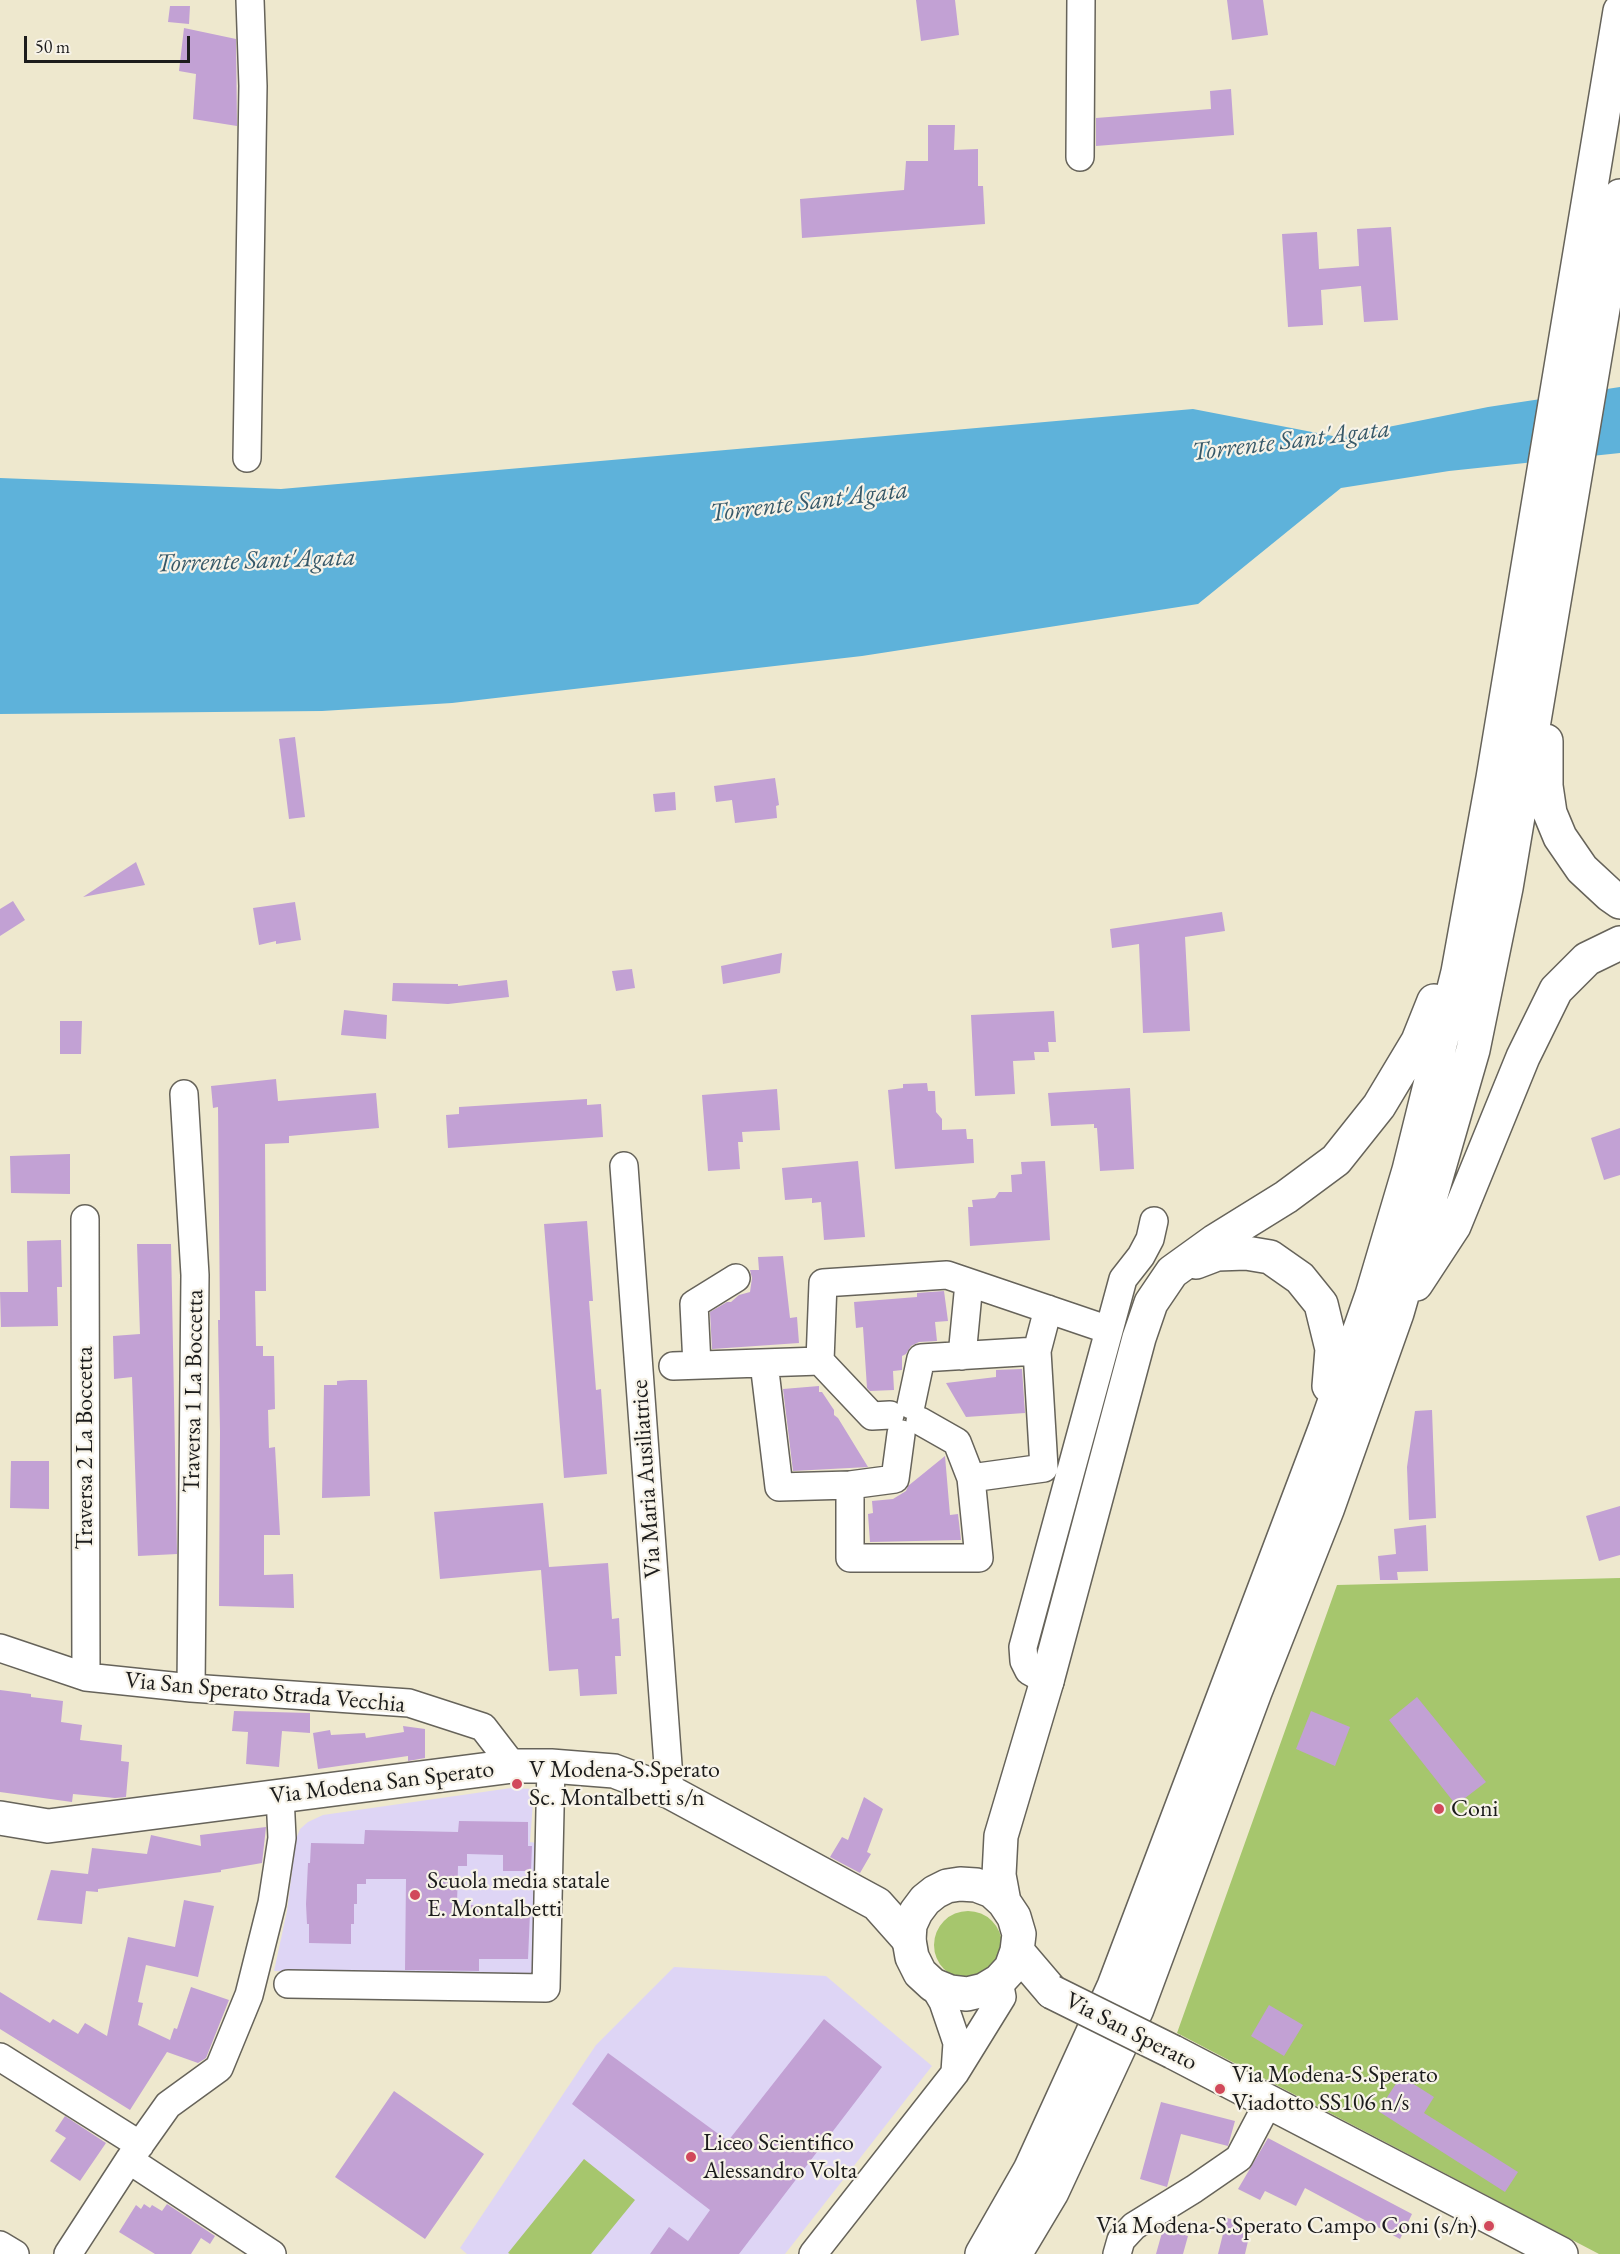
<!DOCTYPE html>
<style>
body{margin:0}
#map{position:relative;width:1620px;height:2254px;overflow:hidden;background:#eee8ce;font-family:"EB Garamond",serif}
canvas{display:block}
.scale{position:absolute;left:24px;top:36px;width:166px;height:27px;box-sizing:border-box;border:3px solid #1c1c1c;border-top:0;padding-left:8px;font-size:18px;line-height:21px;white-space:nowrap;color:#1c1c1c;-webkit-text-stroke:4px #f7f3e8;paint-order:stroke}
</style>
<div id="map">
<canvas width="1620" height="2254"></canvas>
<div class="scale">50 m</div>
</div>
<script>
const context = document.querySelector('canvas').getContext('2d');
context.lineJoin = 'round';
function fill(path, color) { context.fillStyle = color; context.fill(path, 'evenodd'); }
const shape = rows => new Path2D(rows.map(r => 'M' + r).join(''));
function stroke(path, color, width, dash) { context.strokeStyle = color; context.lineWidth = width; context.lineCap = dash ? 'butt' : 'round'; context.setLineDash(dash || []); context.stroke(path); }
function label(font, color, halo, rows, align = 'center') {
  context.font = font + ' "EB Garamond",serif'; context.lineWidth = 4.5; context.setLineDash([]); context.textBaseline = 'middle'; context.strokeStyle = halo; context.fillStyle = color; for (const [text, x, y, turn = 0] of rows) {
    context.save(); context.translate(x, y); context.rotate((+turn || 0) * Math.PI / 180); context.textAlign = isNaN(turn) ? turn : align; if (halo) context.strokeText(text, 0, 0); context.fillText(text, 0, 0); context.restore();
  }
}
fill(shape([
 [511,1788,534,1789,530,1842,544,1844,539,1979,274,1971,287,1911,296,1839,300,1829,308,1822,323,1815],
 [674,1967,826,1976,932,2066,785,2254,467,2254,460,2248,596,2045]
]), '#ded5f5');
fill(shape([
 [1620,1578,1620,2254,1599,2254,1177,2033,1337,1585],
 '934 1945a34 34 0 1 1 68 0a34 34 0 1 1-68 0Z',
 [584,2159,635,2200,591,2254,510,2254,508,2253]
]), '#a6c66d');
fill(shape([
 [1620,387,1620,453,1449,471,1341,488,1198,604,862,656,452,703,322,711,0,714,0,478,281,489,1193,409,1338,437,1488,407]
]), '#5eb2da');
fill(shape([
 [916,0,955,0,959,35,921,41],
 [1227,0,1263,0,1268,35,1232,40],
 [170,6,190,6,189,24,168,22],
 [184,28,236,39,237,126,193,119,196,74,179,71],
 [1231,89,1234,135,1096,146,1096,118,1211,109,1210,91],
 [928,125,955,125,954,150,978,149,978,186,983,186,985,224,802,238,800,199,904,190,906,161,928,161],
 [1391,227,1398,320,1364,322,1361,286,1321,290,1323,325,1288,327,1282,234,1317,232,1319,269,1359,266,1357,229],
 [295,737,305,817,289,819,279,739],
 [775,778,779,805,776,806,777,818,735,823,732,800,716,802,714,786],
 [675,792,676,810,655,812,653,794],
 [136,862,145,885,83,897],
 [13,901,25,920,0,936,0,909],
 [295,902,301,940,276,944,276,941,259,945,253,908],
 [1222,912,1225,931,1185,937,1190,1031,1143,1033,1139,944,1112,948,1110,929],
 [782,953,780,973,723,984,721,966],
 [632,969,635,988,616,991,612,971],
 [507,980,509,997,448,1004,392,1001,393,983,458,984,458,986],
 [344,1010,387,1015,386,1039,341,1035],
 [1054,1011,1056,1042,1048,1042,1049,1052,1034,1052,1035,1060,1013,1061,1015,1094,975,1096,971,1015],
 [60,1021,82,1021,81,1054,60,1054],
 [276,1079,278,1101,376,1093,379,1128,289,1136,289,1143,265,1144,266,1291,255,1291,256,1346,263,1346,263,1356,274,1356,275,1409,268,1410,269,1448,275,1447,280,1535,264,1535,264,1575,293,1574,294,1608,219,1606,220,1432,218,1320,220,1320,218,1107,213,1108,211,1086],
 [927,1083,928,1091,935,1091,936,1112,942,1119,942,1130,966,1129,967,1139,973,1139,974,1163,895,1169,888,1090,903,1088,903,1084],
 [1130,1088,1134,1169,1100,1171,1097,1128,1094,1128,1094,1124,1051,1126,1048,1093],
 [777,1089,780,1130,742,1132,743,1142,738,1142,740,1169,708,1171,702,1095],
 [587,1099,587,1105,601,1104,603,1137,448,1148,446,1115,459,1114,459,1107],
 [1620,1128,1620,1175,1604,1180,1591,1138],
 [70,1154,70,1194,11,1193,10,1156],
 [858,1161,865,1237,824,1240,821,1202,812,1203,812,1198,785,1200,782,1168],
 [1045,1161,1050,1240,970,1246,968,1207,973,1207,972,1200,995,1198,999,1192,1012,1192,1011,1175,1022,1174,1021,1162],
 [587,1221,593,1301,589,1301,596,1390,601,1389,607,1474,564,1478,544,1224],
 [61,1240,62,1287,57,1287,58,1326,1,1327,0,1292,28,1292,27,1241],
 [137,1244,171,1244,177,1554,138,1556,132,1377,114,1379,113,1336,140,1334],
 [783,1256,790,1318,797,1317,799,1343,712,1349,710,1312,727,1302,731,1302,739,1295,750,1292,752,1278,750,1270,759,1270,758,1257],
 [944,1291,948,1321,935,1322,937,1341,919,1342,911,1346,906,1354,902,1356,902,1370,893,1371,894,1390,870,1391,867,1388,863,1327,856,1328,854,1302,917,1297,917,1293],
 [1022,1369,1025,1413,966,1417,946,1383,996,1377,996,1370],
 [350,1380,367,1380,370,1496,322,1498,324,1385,337,1385,337,1381],
 [819,1386,819,1392,822,1392,834,1410,834,1415,838,1418,868,1467,793,1471,783,1389],
 [1432,1410,1436,1518,1409,1520,1407,1467,1415,1411],
 [945,1456,950,1515,958,1514,961,1540,870,1542,868,1514,873,1513,872,1501,893,1499,906,1491,908,1486],
 [11,1461,49,1461,49,1509,10,1508],
 [543,1503,549,1567,608,1563,612,1619,619,1618,621,1656,615,1656,617,1694,580,1696,578,1669,549,1671,541,1570,440,1579,434,1512],
 [1620,1506,1620,1555,1599,1561,1586,1516],
 [1426,1525,1428,1571,1397,1572,1398,1580,1380,1580,1378,1556,1396,1554,1394,1529],
 [0,1690,31,1694,31,1697,63,1701,61,1722,82,1725,80,1740,122,1745,121,1761,129,1762,126,1797,115,1798,73,1794,72,1802,0,1792],
 [1417,1697,1486,1782,1456,1805,1389,1720],
 [234,1711,310,1713,310,1733,282,1731,279,1767,246,1764,248,1732,232,1731],
 [1311,1711,1350,1727,1335,1766,1296,1749],
 [403,1726,425,1729,425,1758,408,1761,408,1756,318,1769,313,1733,330,1730,331,1735,365,1733,366,1738,404,1732],
 [864,1797,883,1809,867,1852,871,1854,860,1873,830,1857,842,1837,848,1840],
 [459,1821,528,1822,528,1846,532,1846,531,1871,503,1871,503,1855,467,1854,467,1866,458,1866,457,1905,481,1905,481,1913,530,1913,528,1959,479,1959,479,1971,405,1970,406,1879,366,1879,366,1884,357,1884,357,1904,354,1904,354,1924,351,1924,351,1944,309,1943,309,1924,307,1924,306,1904,308,1863,310,1863,311,1843,364,1844,365,1830,458,1832],
 [266,1827,262,1863,221,1870,221,1872,98,1889,98,1892,86,1891,82,1924,37,1920,51,1870,88,1874,92,1848,147,1854,151,1835,201,1846,200,1835],
 [184,1900,214,1906,198,1977,146,1965,138,2002,143,2003,138,2025,170,2040,174,2028,177,2029,191,1987,229,2000,206,2058,198,2063,167,2052,130,2110,0,2029,0,1992,50,2023,53,2019,78,2034,85,2023,107,2036,128,1937,175,1947],
 [1269,2005,1303,2025,1284,2056,1251,2036],
 [824,2019,882,2067,739,2254,650,2254,669,2227,688,2241,710,2210,572,2104,608,2053,728,2141],
 [1401,2076,1434,2097,1424,2113,1518,2172,1505,2192,1378,2111],
 [394,2091,484,2154,425,2239,335,2177],
 [1161,2102,1235,2121,1228,2146,1181,2134,1167,2187,1140,2179],
 [65,2116,106,2143,80,2181,50,2161,66,2138,55,2131],
 [1268,2138,1412,2214,1400,2239,1305,2188,1296,2206,1265,2191,1260,2200,1238,2189],
 [144,2204,150,2208,152,2205,162,2211,167,2204,215,2236,210,2244,201,2238,191,2254,155,2254,119,2232,136,2205,141,2209],
 [1227,2218,1252,2224,1245,2254,1218,2254],
 [1163,2229,1188,2236,1183,2254,1156,2254]
]), '#c2a1d4');
const minor = shape([
 [1080,157,1081,0],
 [247,458,253,86,250,0],
 [184,1094,195,1275,191,1688],
 [624,1166,670,1792],
 [85,1219,86,1677],
 [962,1356,969,1283],
 [764,1363,779,1487,850,1485,895,1479,901,1434],
 [697,1365,694,1304,736,1278],
 [673,1366,820,1361],
 [911,1405,921,1358,1037,1351],
 [890,1415,872,1416,820,1361,823,1283,947,1275,1109,1330],
 [971,1478,1044,1468,1037,1351,1048,1309],
 [850,1485,850,1558,979,1558,971,1478,957,1442,920,1421],
 [0,1648,86,1677,191,1688,409,1703,483,1727,513,1766],
 [1047,1681,1029,1671,1024,1661,1023,1647,1123,1279,1141,1256,1150,1239,1154,1221],
 [288,1984,546,1988,551,1766],
 [933,1985,943,2002,957,2043,955,2072],
 [0,2057,140,2145],
 [129,2160,272,2254],
 [0,2245,15,2254],
 [68,2254,129,2160,168,2105,219,2068,249,1995,272,1903,282,1838,280,1796],
 [813,2254,955,2073,1002,1997,999,1981],
 [1117,2254,1121,2240,1134,2226,1194,2189,1239,2158,1268,2103]
]);
const tertiary = shape([
 [0,1818,48,1826,513,1766,551,1766,614,1771,670,1792,877,1904,909,1940]
]);
const secondary = shape([
 [1004,1902,999,1875,1001,1836,1047,1681],
 [1017,1951,1011,1968,999,1981,984,1990,967,1994,950,1992,933,1985,920,1973,912,1957,909,1940,910,1925,916,1912,925,1900,935,1892,947,1886,960,1884,976,1885,992,1891,1004,1902,1014,1917,1019,1934,1017,1951,1052,1992],
 [1173,2052,1561,2254]
]);
const motorway = shape([
 [1546,741,1546,786,1550,813,1560,837,1582,869,1610,895,1620,902],
 [1196,1262,1217,1254,1246,1253,1270,1257,1300,1278,1321,1304,1332,1349,1329,1386],
 [1416,1284,1454,1226,1523,1057,1556,990,1587,959,1620,943],
 [1047,1681,1139,1338,1151,1303,1172,1272,1215,1241,1286,1197,1336,1160,1379,1106,1418,1041,1434,1001],
 [982,2254,1030,2170,1114,1986,1325,1429,1372,1295,1409,1170,1458,972,1493,778,1620,11],
 [1015,2254,1052,2192,1137,2009,1255,1692,1327,1510,1397,1313,1473,1050,1506,888,1607,285,1620,196]
]);
stroke(minor, '#66635a', 30);
stroke(tertiary, '#66635a', 36);
stroke(secondary, '#66635a', 36);
stroke(motorway, '#66635a', 36);
stroke(minor, '#fff', 27);
stroke(tertiary, '#fff', 33);
stroke(secondary, '#fff', 33);
stroke(motorway, '#fff', 33);
const secondaryBridge = shape([
 [1052,1992,1173,2052]
]);
stroke(secondaryBridge, '#66635a', 36, []);
stroke(secondaryBridge, '#fff', 33);
for (const [x, y, r, color] of [
 [517,1784,6,"#d1495b"],
 [1439,1809,6,"#d1495b"],
 [415,1895,6,"#d1495b"],
 [1220,2089,6,"#d1495b"],
 [691,2157,6,"#d1495b"],
 [1489,2226,6,"#d1495b"]
]) { const dot = new Path2D(); dot.arc(x, y, r, 0, 2 * Math.PI); context.fillStyle = color; context.fill(dot); stroke(dot, '#f7f3e8', 2); }
label('24px', '#1c1c1c', '#f7f3e8', [
 ["Traversa 1 La Boccetta",194,1391,-89],
 ["Traversa 2 La Boccetta",85,1448,-90],
 ["Via Maria Ausiliatrice",647,1479,-94],
 ["Via San Sperato Strada Vecchia",265,1693,5],
 ["Via Modena San Sperato",382,1783,-7],
 ["Via San Sperato",1131,2032,27]
]);
label('24px', '#1c1c1c', '#f7f3e8', [
 ["V Modena-S.Sperato",529,1770],
 ["Sc. Montalbetti s/n",529,1798],
 ["Coni",1451,1809],
 ["Scuola media statale",427,1881],
 ["E. Montalbetti",427,1909],
 ["Via Modena-S.Sperato",1232,2075],
 ["Viadotto SS106 n/s",1232,2103],
 ["Liceo Scientifico",703,2143],
 ["Alessandro Volta",703,2171],
 ["Via Modena-S.Sperato Campo Coni (s/n)",1477,2226,"right"]
], 'left');
label('italic 26px', '#365868', '#f7f3e8', [
 ["Torrente Sant'Agata",1291,441,-7],
 ["Torrente Sant'Agata",809,502,-7],
 ["Torrente Sant'Agata",256,561,-2]
]);
</script>
